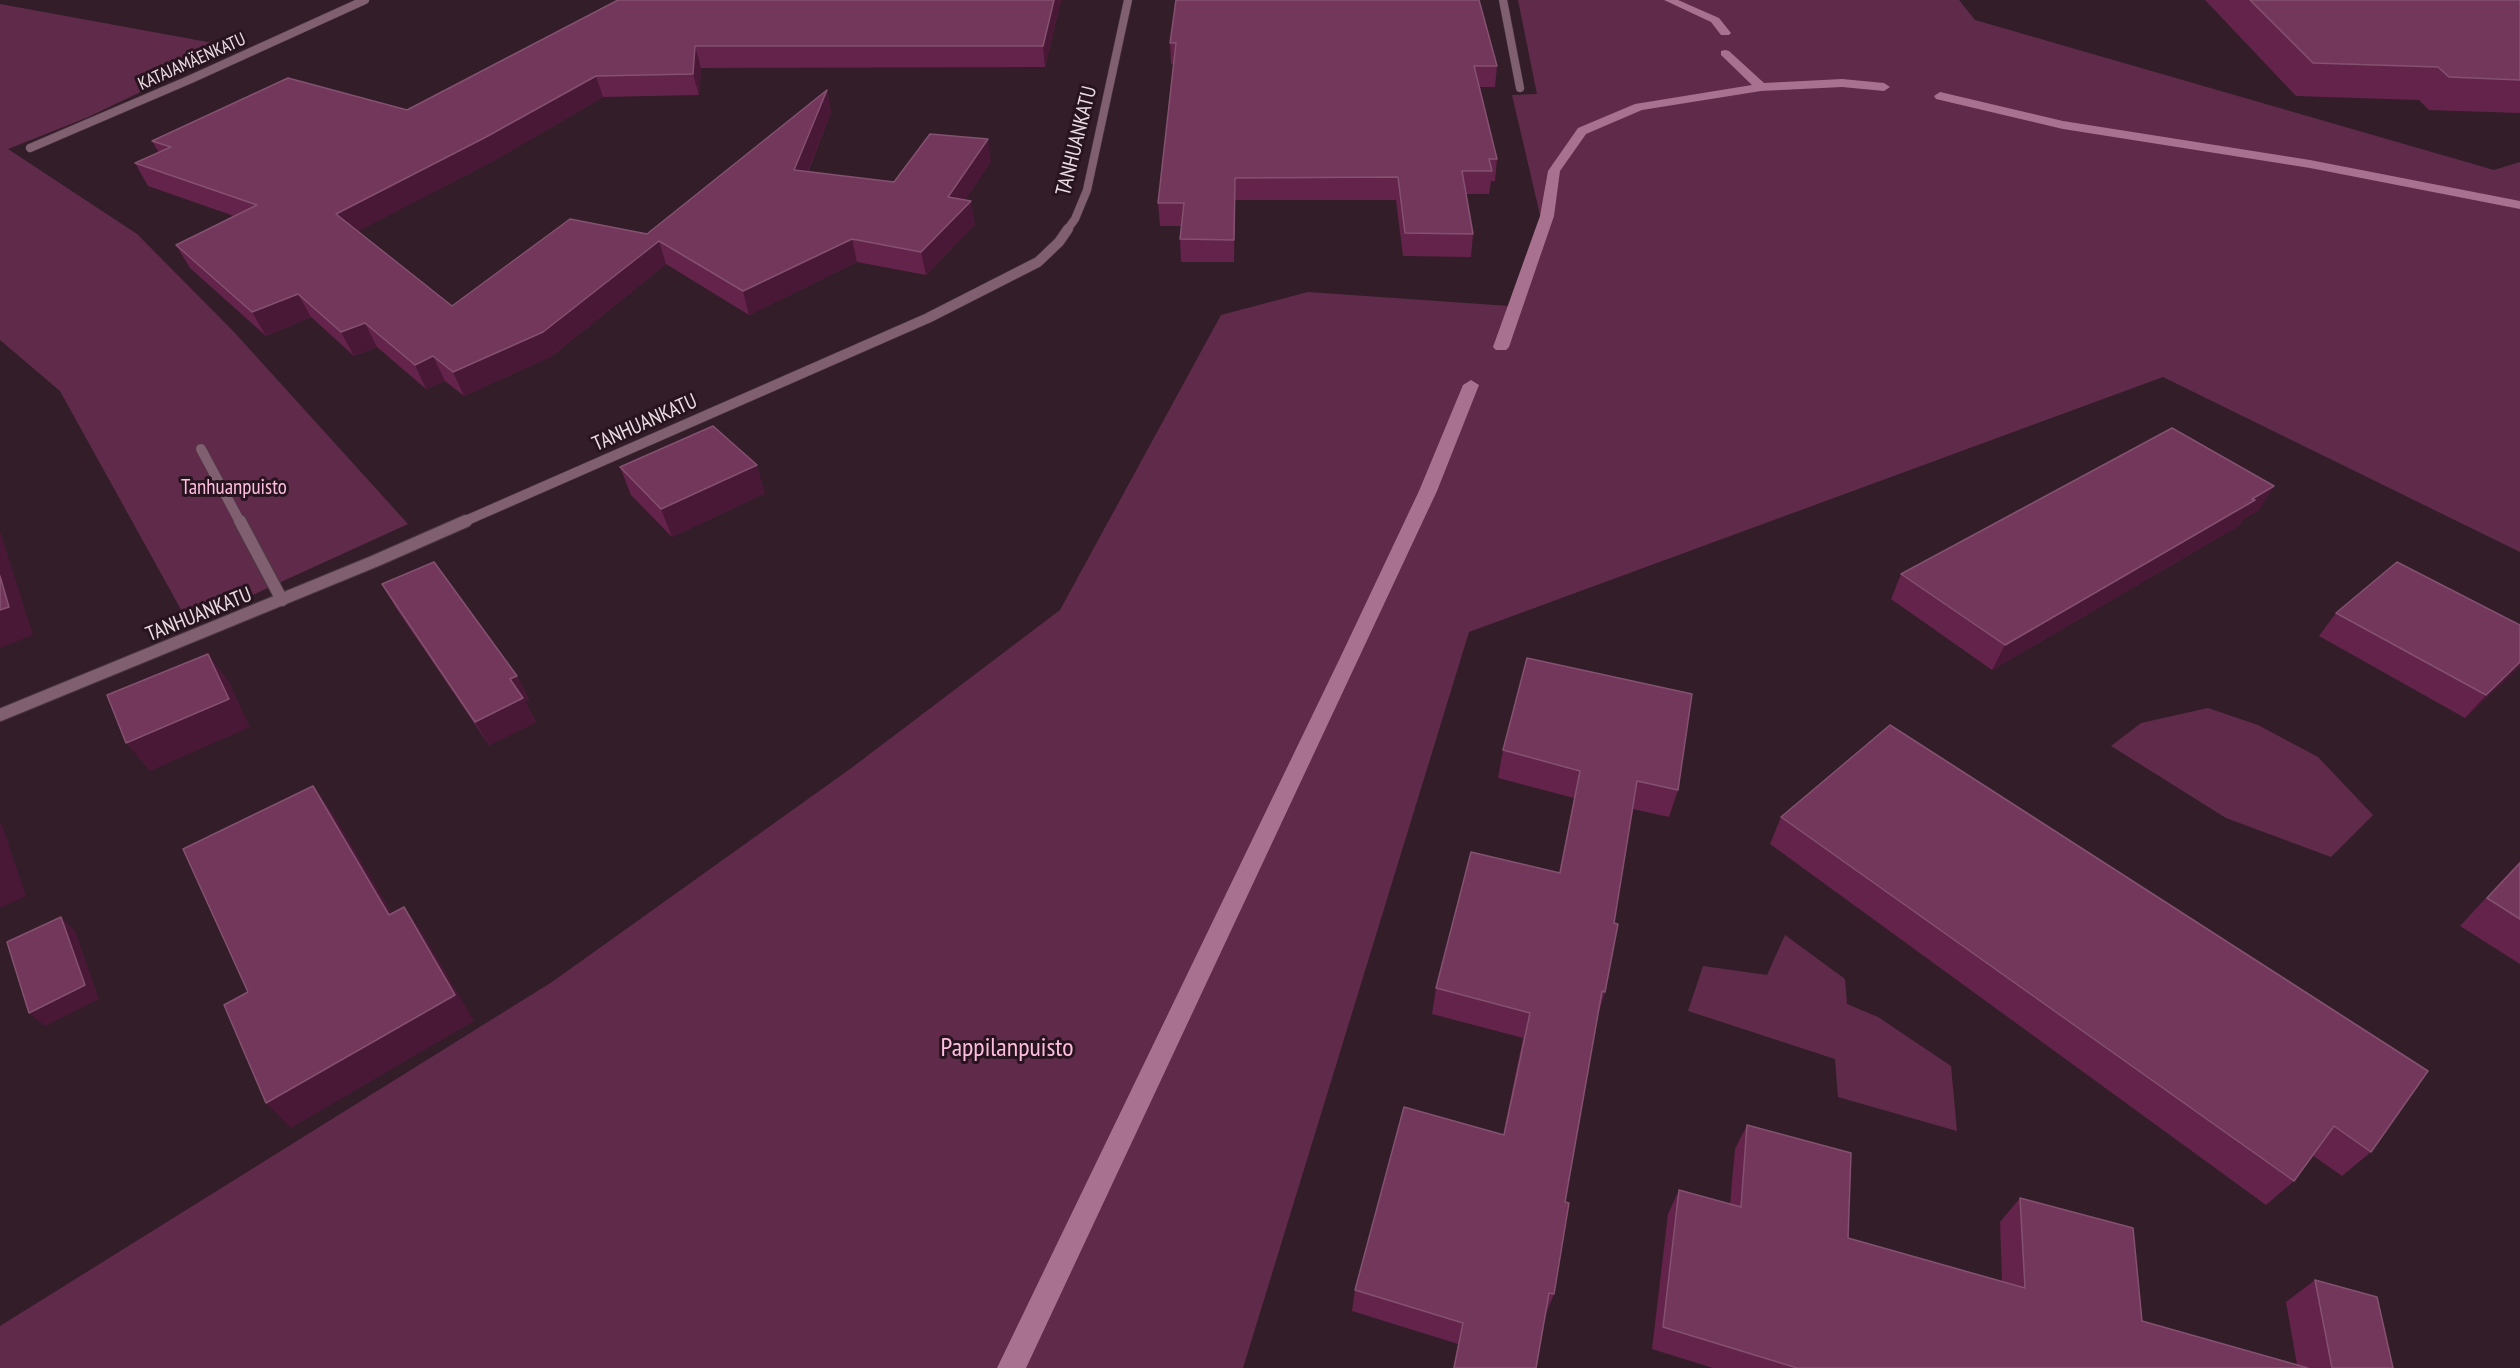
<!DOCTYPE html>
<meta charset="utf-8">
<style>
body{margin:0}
canvas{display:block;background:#321d28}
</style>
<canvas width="2520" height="1368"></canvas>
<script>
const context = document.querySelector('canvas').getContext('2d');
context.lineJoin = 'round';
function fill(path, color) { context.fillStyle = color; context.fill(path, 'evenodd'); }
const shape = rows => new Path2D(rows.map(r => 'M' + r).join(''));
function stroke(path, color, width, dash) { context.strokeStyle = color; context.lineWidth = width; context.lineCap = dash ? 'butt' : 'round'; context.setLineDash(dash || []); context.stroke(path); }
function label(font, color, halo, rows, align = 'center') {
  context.font = font + ' "PT Sans Narrow",sans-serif'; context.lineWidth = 6; context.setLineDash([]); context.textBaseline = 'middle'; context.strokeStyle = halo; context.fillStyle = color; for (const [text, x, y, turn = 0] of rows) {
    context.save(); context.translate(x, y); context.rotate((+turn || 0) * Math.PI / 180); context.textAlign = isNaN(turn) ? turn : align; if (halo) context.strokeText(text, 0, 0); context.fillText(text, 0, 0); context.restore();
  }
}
fill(shape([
 [1518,0,1959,0,1975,20,2494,170,2520,162,2520,552,2163,377,1469,632,1243,1368,0,1368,0,1326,552,982,850,769,1060,610,1221,315,1308,292,1509,306,1541,219,1512,95,1537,94],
 [0,4,235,47,86,118,8,149,137,234,234,332,408,524,189,624,60,391,0,340],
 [2208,708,2258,725,2318,757,2373,815,2331,857,2226,818,2111,746,2141,723],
 [1785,935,1845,979,1847,1004,1878,1017,1951,1066,1957,1131,1838,1097,1835,1059,1688,1011,1703,966,1767,975]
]), '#602b4a');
fill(shape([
 [1664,0,1678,0,1719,18,1731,33,1729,35,1721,35,1711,22,1664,0],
 [1725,50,1729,51,1764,83,1842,79,1884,83,1890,87,1884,91,1842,87,1761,91,1642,110,1586,134,1560,171,1554,216,1509,347,1506,350,1496,350,1493,347,1540,216,1548,171,1578,128,1635,104,1752,85,1721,55,1721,51,1725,50],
 [1940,92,2063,121,2310,160,2520,201,2520,209,2310,168,2063,129,1936,99,1934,96,1940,92],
 [1471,380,1479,385,1437,491,1026,1368,997,1368,1340,658,1419,491,1463,385,1471,380]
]), '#a87190');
const laneFar2 = shape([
 [1503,0,1520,88]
]);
const laneFar1 = shape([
 [201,449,240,522]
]);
const lane = shape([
 [240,521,282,600]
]);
const streetFar2 = shape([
 [30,148,191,79,365,0],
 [1067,230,1075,219,1087,190,1128,0]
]);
const streetFar1 = shape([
 [463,522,928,318,1038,262,1059,242,1068,229]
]);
const street = shape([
 [0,715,375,561,466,521]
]);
stroke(laneFar2, '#4c3842', 9);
stroke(laneFar1, '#4c3842', 11);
stroke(lane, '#4c3842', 14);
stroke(streetFar2, '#4c3842', 9);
stroke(streetFar1, '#4c3842', 11);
stroke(street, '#4c3842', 14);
stroke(laneFar2, '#805f70', 8);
stroke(laneFar1, '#805f70', 10);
stroke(lane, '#805f70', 12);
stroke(streetFar2, '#805f70', 8);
stroke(streetFar1, '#805f70', 10);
stroke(street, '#805f70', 12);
fill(shape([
 [618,0,1061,0,1045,67,701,68,699,95,603,97,495,160,358,231,452,306,647,234,827,90,831,112,808,172,894,182,991,161,965,200,975,224,926,275,857,262,749,315,666,264,552,356,464,396,445,381,426,389,377,347,354,356,311,317,266,336,190,268,176,245,234,216,148,186,135,163,159,153,152,141,407,110],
 [2205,0,2520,0,2520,113,2429,110,2419,100,2296,96],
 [1170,43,1497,66,1495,87,1480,87,1497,159,1495,181,1491,181,1489,194,1466,194,1473,234,1471,257,1403,256,1396,200,1235,200,1234,262,1181,262,1180,239,1182,226,1160,226,1158,203,1174,64,1171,64],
 [620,467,765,493,672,537,631,495],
 [2259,510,2243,519,2240,525,1992,670,1891,599,1901,574],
 [382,584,517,676,529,700,525,702,536,722,489,745,396,608],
 [2336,613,2520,666,2465,718,2319,636],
 [1890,725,2371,1152,2342,1176,2312,1155,2294,1181,2266,1205,1770,844,1781,817],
 [1503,750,1678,790,1669,817,1633,809,1614,923,1605,992,1597,1018,1565,1202,1554,1294,1545,1316,1536,1368,1453,1368,1458,1344,1352,1311,1355,1290,1503,1135,1523,1038,1432,1014,1436,988,1559,873,1574,798,1498,778],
 [2520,861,2520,964,2460,926],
 [1747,1125,1848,1238,2002,1282,2000,1222,2020,1198,2142,1321,2297,1365,2286,1302,2315,1280,2393,1368,1713,1368,1652,1349,1668,1214,1679,1190,1730,1204,1735,1149]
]), '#63234a');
fill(shape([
 [1054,0,1061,0,1045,67,1043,46],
 [695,46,701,68,699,95,693,74],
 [596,76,603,97,495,160,347,237,336,214],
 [827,90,831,112,799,193,794,170],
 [988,139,991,161,952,220,948,197],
 [1235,178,1235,200,1234,262,1234,240],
 [971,201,975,224,926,275,921,252],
 [852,239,857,262,749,315,743,291],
 [659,241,666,264,552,356,464,396,453,372],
 [298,294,311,317,266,336,252,312],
 [365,323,377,347,354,356,341,332],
 [433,356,445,381,426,389,415,365],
 [757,465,765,493,672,537,661,509],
 [2274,486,2259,510,2243,519,2240,525,1992,670,2005,645],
 [0,531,33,635,0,648],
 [208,654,229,682,250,727,150,771,126,743],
 [2520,662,2520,666,2465,718,2486,695],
 [517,676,529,700,525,702,536,722,489,745,475,722,510,679],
 [313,786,333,814,409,942,389,915],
 [0,823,2,825,26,896,0,908],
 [404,907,423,934,474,1021,291,1128,266,1103],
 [61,917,75,931,99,999,45,1026,29,1013]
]), '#491836');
const building = shape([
 [618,0,1054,0,1043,46,695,46,693,74,596,76,486,137,336,214,452,306,570,219,647,234,827,90,794,170,894,182,930,134,988,139,948,197,971,201,921,252,852,239,743,291,659,241,543,332,453,372,433,356,415,365,365,323,341,332,298,294,252,312,176,245,257,205,135,163,171,147,152,141,288,78,407,110,618,0],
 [1176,0,1479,0,1497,66,1474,66,1497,159,1489,159,1492,171,1462,171,1473,234,1405,233,1398,177,1235,178,1234,240,1180,239,1184,203,1158,203,1176,43,1170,43,1176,0],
 [2250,0,2520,0,2520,80,2449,77,2438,67,2313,63,2250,0],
 [713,426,757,465,661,509,620,467,713,426],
 [2172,428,2274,486,2252,499,2255,500,2005,645,1901,574,2172,428],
 [434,562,517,676,510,679,523,698,475,722,382,584,434,562],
 [2397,562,2520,625,2520,662,2486,695,2336,613,2397,562],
 [0,576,9,607,0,610,0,576],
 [208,654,229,699,126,743,107,695,208,654],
 [1527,658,1692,694,1678,790,1637,781,1614,923,1618,924,1605,992,1602,991,1565,1202,1569,1203,1554,1294,1549,1293,1536,1368,1454,1368,1463,1323,1355,1290,1404,1107,1504,1135,1530,1013,1436,988,1471,852,1560,873,1580,771,1503,750,1527,658],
 [1890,725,2428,1071,2371,1152,2334,1126,2294,1181,1781,817,1890,725],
 [313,786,389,915,404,907,455,995,266,1103,224,1005,248,992,183,849,313,786],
 [2520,863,2520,919,2487,898,2520,863],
 [61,917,85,985,29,1013,7,942,61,917],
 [1747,1125,1851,1153,1848,1238,2025,1288,2020,1198,2133,1228,2142,1321,2308,1368,1797,1368,1663,1327,1679,1190,1741,1207,1747,1125],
 [2315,1280,2377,1297,2393,1368,2332,1368,2315,1280]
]);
fill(building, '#72375b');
stroke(building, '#855170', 1.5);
label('18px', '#ebdce3', '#28141f', [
 ["KATAJAMÄENKATU",192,62,-24]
]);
label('21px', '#ebdce3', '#28141f', [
 ["TANHUANKATU",1077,141,-76],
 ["TANHUANKATU",645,423,-24],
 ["TANHUANKATU",199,615,-22]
]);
label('21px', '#febedf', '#28141f', [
 ["Tanhuanpuisto",234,488]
]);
label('26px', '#febedf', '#28141f', [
 ["Pappilanpuisto",1007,1049]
]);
</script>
